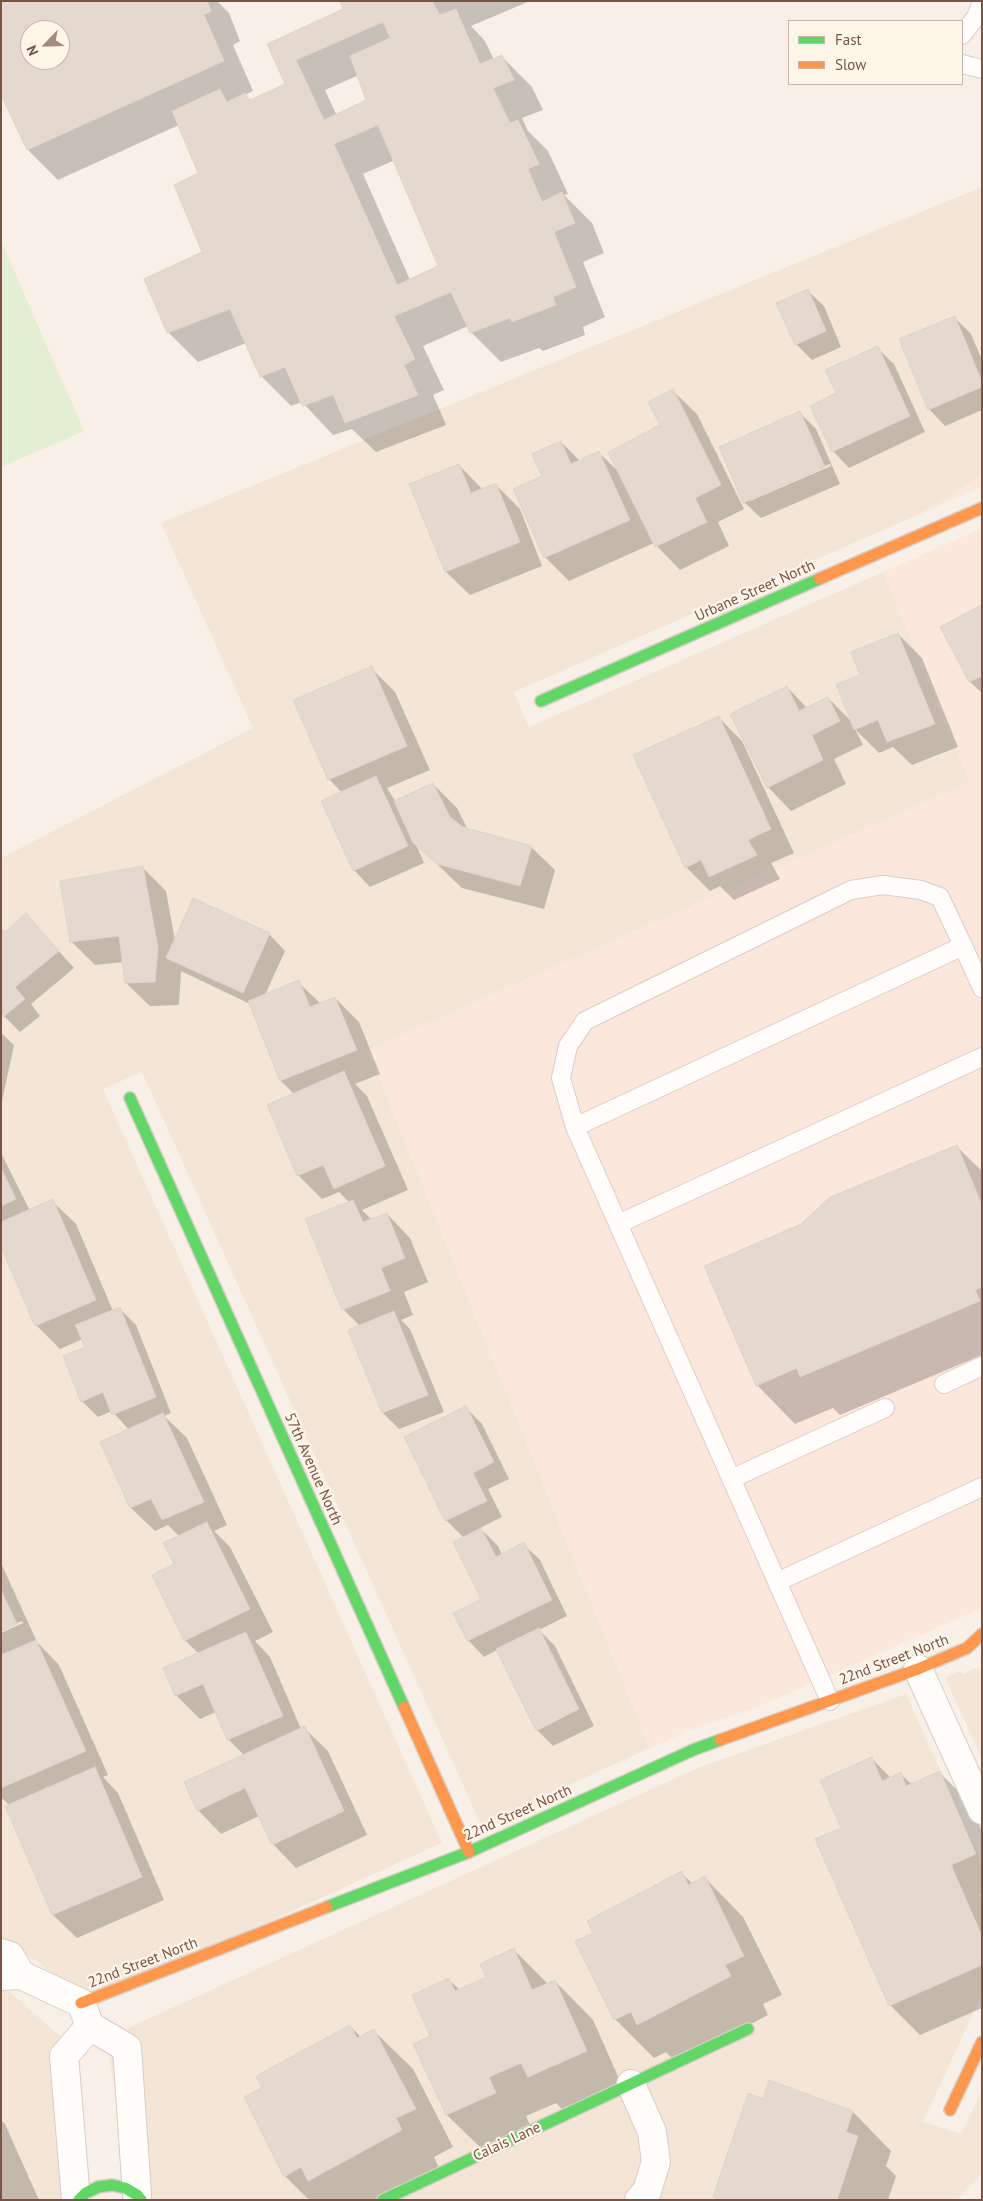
<!DOCTYPE html>
<style>
body{margin:0}
#map{position:relative;width:983px;height:2201px;overflow:hidden;background:#f8f0e7;font-family:"PT Sans",sans-serif}
canvas{display:block}
.frame{position:absolute;inset:0;border:2px solid #775546;pointer-events:none}
.legend{position:absolute;left:788px;top:20px;width:175px;height:65px;box-sizing:border-box;background:#fff5e9;border:1px solid #c9b5a8;margin:0;padding:6px 9px;list-style:none;font-size:15px;color:#775546}
.legend li{display:flex;align-items:center;gap:10px;height:25px}
.legend b{width:25px;border:1px solid #c9b5a8}
.north{position:absolute;left:20px;top:20px;width:50px;height:50px;box-sizing:border-box;background:#fff5e9;border:1px solid #c9b5a8;border-radius:50%;rotate:246deg;font-size:14px;font-weight:700;line-height:20px;text-align:center;color:#775546}
.north::after{content:'';display:block;margin:auto;width:18px;height:22px;background:#a48b7e;clip-path:polygon(50% 0,100% 100%,50% 72%,0 100%)}
</style>
<div id="map">
<canvas width="983" height="2201"></canvas>
<div class="frame"></div>
<ul class="legend">
<li><b style="height:6px;background:#63d668"></b>Fast</li>
<li><b style="height:6px;background:#ff974d"></b>Slow</li>
</ul>
<div class="north">N</div>
</div>
<script>
const context = document.querySelector('canvas').getContext('2d');
context.lineJoin = 'round';
function fill(path, color) { context.fillStyle = color; context.fill(path, 'evenodd'); }
const shape = rows => new Path2D(rows.map(r => 'M' + r).join(''));
function stroke(path, color, width, dash) { context.strokeStyle = color; context.lineWidth = width; context.lineCap = dash ? 'butt' : 'round'; context.setLineDash(dash || []); context.stroke(path); }
function label(font, color, halo, rows, align = 'center') {
  context.font = font + ' "PT Sans",sans-serif'; context.lineWidth = 4.5; context.setLineDash([]); context.textBaseline = 'middle'; context.strokeStyle = halo; context.fillStyle = color; for (const [text, x, y, turn = 0] of rows) {
    context.save(); context.translate(x, y); context.rotate((+turn || 0) * Math.PI / 180); context.textAlign = isNaN(turn) ? turn : align; if (halo) context.strokeText(text, 0, 0); context.fillText(text, 0, 0); context.restore();
  }
}
fill(shape([
 [982,187,982,475,920,514,514,692,529,727,883,572,970,782,368,1050,650,1748,481,1825,142,1072,103,1089,442,1843,87,2004,36,1960,1,1949,1,858,253,728,161,523],
 [973,1668,982,1669,982,1759,945,1678,960,1671,965,1674],
 [906,1694,979,1856,982,1872,982,1994,923,2122,961,2134,982,2090,982,2173,957,2200,122,2200,117,2104,106,2038,700,1767],
 [1,1990,10,1992,62,2038,79,2200,1,2200]
]), '#f4e6d6');
fill(shape([
 [982,475,982,487,920,514],
 [982,528,982,1608,770,1702,687,1732,650,1748,368,1050,970,782,883,572]
]), '#fce7dd');
fill(shape([
 [1,241,84,431,1,467]
]), '#e4eed0');
fill(shape([
 [1,1,217,1,229,13,240,41,233,45,253,91,245,95,251,101,287,85,268,45,344,9,341,1,530,1,471,26,485,41,494,60,502,57,532,87,543,110,522,118,528,131,548,151,568,194,564,195,592,223,604,253,583,262,605,317,583,327,585,335,543,351,539,348,501,362,471,332,468,326,423,346,444,390,433,395,446,425,376,452,352,429,333,435,302,402,291,406,261,376,246,343,198,362,168,332,204,253,200,173,179,125,58,180,28,150,1,92],
 [30,30,60,30,60,60,30,60],
 [359,75,368,101,337,116,325,90],
 [395,160,440,266,410,280,363,174],
 [807,290,824,306,841,347,812,360,796,344],
 [955,318,971,334,982,360,982,410,945,426,929,409],
 [877,348,894,364,925,432,849,468,833,451,838,394],
 [673,391,697,414,744,509,718,522,729,546,680,570,654,543,569,581,545,557,544,477,561,442,580,461,599,453,619,472,661,426],
 [800,413,816,429,840,484,761,518,744,502],
 [830,464,831,466,750,501,750,498],
 [459,465,482,489,496,485,520,509,542,566,470,595,446,572,411,485],
 [981,606,982,608,982,693,970,682,942,627],
 [898,634,922,658,958,747,912,765,893,747,879,753,855,729,863,745,834,759,846,784,791,811,768,787,787,687,807,708,828,698,854,724],
 [371,668,395,692,430,770,387,788,395,801,433,784,457,808,468,830,531,847,555,870,544,909,462,888,416,844,424,863,370,887,354,870,342,793,329,779],
 [718,717,742,741,794,853,771,863,780,879,734,900,720,886,710,891,686,867],
 [142,867,166,891,175,941,269,934,285,951,265,995,298,982,321,1004,335,998,359,1022,380,1074,355,1084,367,1096,408,1190,362,1210,372,1220,387,1214,410,1238,428,1282,404,1292,413,1315,401,1320,410,1329,444,1412,399,1429,383,1413,350,1331,360,1326,343,1309,350,1203,339,1192,322,1199,298,1175,294,1094,281,1081,250,1004,181,971,179,1005,150,1006,126,983,124,962,95,965,72,942],
 [26,915,74,968,31,1004,40,1016,20,1032,1,1013,1,928,5,933],
 [1,1033,14,1045,1,1106],
 [956,1146,982,1171,982,1355,840,1415,833,1408,795,1424,757,1385,802,1225],
 [1,1153,30,1211,52,1201,76,1224,113,1311,119,1308,136,1325,171,1413,164,1416,187,1438,227,1525,214,1531,230,1547,273,1632,255,1641,270,1657,301,1729,304,1728,328,1751,367,1835,296,1868,273,1844,259,1816,221,1834,198,1810,244,1755,228,1739,216,1712,200,1719,176,1695,199,1654,185,1640,176,1565,179,1536,168,1525,155,1531,131,1508,102,1443,129,1430,112,1411,98,1417,82,1401,86,1348,83,1339,60,1349,36,1325,1,1244],
 [466,1408,482,1424,509,1479,488,1489,502,1517,480,1528,498,1546,502,1555,523,1544,540,1560,567,1616,539,1630,555,1646,594,1726,553,1746,537,1730,497,1650,484,1657,468,1640,483,1600,464,1538,446,1520],
 [1,1563,37,1642,59,1665,108,1775,103,1777,118,1793,164,1900,77,1938,53,1915,7,1807,10,1806,1,1797,1,1633,23,1623,22,1621,1,1630],
 [872,1759,891,1778,901,1774,912,1785,939,1772,969,1802,982,1831,982,1894,980,1895,982,1900,982,2008,920,2035,890,2005,842,1828],
 [681,1873,693,1884,705,1878,743,1917,782,1995,763,2004,768,2015,677,2063,666,2052,654,2058,615,2019,577,1942,595,1934],
 [514,1950,548,1984,555,1981,593,2020,624,2090,568,2115,556,2103,526,2116,533,2131,486,2153,447,2115,432,2036,449,1980,460,1990,488,1978],
 [350,2026,361,2037,374,2031,413,2069,453,2147,434,2157,439,2168,382,2200,309,2200,285,2176,263,2089],
 [770,2082,853,2112,891,2151,886,2166,896,2176,888,2200,718,2200,715,2197,764,2100],
 [1,2120,5,2124,39,2200,1,2200]
]), '#0003');
const building = shape([
 [1,1,207,1,211,11,204,15,224,61,27,150,1,95,1,1],
 [30,30,60,30,60,60,30,60,30,30],
 [340,1,432,1,440,15,456,9,480,64,502,55,514,80,493,88,510,123,518,120,539,164,528,169,542,202,562,192,575,223,554,232,576,287,553,297,556,305,512,322,510,318,470,333,451,292,394,316,415,359,404,365,418,395,345,423,333,395,302,406,285,367,260,377,230,309,167,333,144,279,202,252,174,185,198,173,172,111,220,89,227,102,245,93,250,100,285,84,267,44,343,9,340,1],
 [383,22,390,38,350,56,366,100,324,120,296,60,383,22],
 [378,125,438,266,397,285,334,144,378,125],
 [808,289,826,331,795,345,776,303,808,289],
 [955,316,982,382,982,387,928,410,899,339,955,316],
 [878,346,910,416,832,452,810,406,836,393,825,370,878,346],
 [673,389,721,485,695,498,707,522,655,547,608,452,660,425,648,402,673,389],
 [800,411,825,467,743,503,719,447,800,411],
 [561,441,571,464,599,451,630,520,544,558,513,489,542,476,532,454,561,441],
 [459,464,471,493,496,483,520,542,445,572,409,484,459,464],
 [981,605,982,676,969,682,940,627,981,605],
 [898,633,935,724,887,742,878,720,854,730,836,684,860,675,851,652,898,633],
 [372,666,407,746,328,780,293,700,372,666],
 [787,686,799,711,828,697,840,721,812,735,823,760,767,788,730,714,787,686],
 [719,716,771,829,748,840,757,855,709,877,701,860,685,868,633,755,719,716],
 [376,776,408,846,353,871,321,801,376,776],
 [433,783,450,817,463,827,532,846,520,886,437,864,413,843,394,801,433,783],
 [143,866,158,948,155,982,125,983,119,936,70,942,60,881,143,866],
 [193,898,270,933,243,993,166,958,193,898],
 [26,913,59,951,15,987,25,999,3,1017,1,928,5,932,26,913],
 [299,980,310,1007,335,997,357,1050,280,1081,248,1001,299,980],
 [344,1071,385,1166,334,1189,323,1165,297,1176,267,1105,344,1071],
 [957,1145,982,1205,982,1287,975,1290,980,1301,800,1377,797,1368,756,1386,704,1266,801,1224,830,1197,957,1145],
 [1,1168,16,1199,1,1206,1,1168],
 [53,1199,96,1300,35,1326,1,1247,1,1222,53,1199],
 [353,1200,363,1222,387,1213,405,1258,381,1268,390,1291,342,1310,305,1219,353,1200],
 [120,1307,156,1397,112,1415,103,1392,81,1402,63,1356,85,1347,75,1325,120,1307],
 [394,1311,428,1395,382,1413,348,1330,394,1311],
 [466,1406,494,1462,473,1473,487,1501,445,1521,404,1437,466,1406],
 [163,1413,204,1502,162,1520,151,1499,130,1508,100,1442,163,1413],
 [207,1522,250,1609,184,1641,152,1575,174,1564,163,1543,207,1522],
 [481,1528,496,1557,524,1542,552,1600,467,1641,453,1613,481,1599,453,1542,481,1528],
 [1,1590,17,1624,1,1631,1,1590],
 [539,1628,579,1709,536,1731,496,1649,539,1628],
 [246,1632,283,1716,227,1740,203,1684,175,1696,163,1668,246,1632],
 [36,1640,86,1751,1,1788,1,1655,36,1640],
 [305,1726,344,1811,272,1845,245,1788,197,1811,184,1782,305,1726],
 [872,1757,882,1781,901,1772,906,1786,940,1771,976,1854,951,1865,982,1936,982,1965,889,2006,815,1839,841,1828,820,1780,872,1757],
 [95,1767,142,1877,52,1915,5,1806,95,1767],
 [682,1871,688,1885,705,1876,744,1956,725,1965,731,1976,637,2025,631,2012,614,2020,575,1941,593,1933,587,1921,682,1871],
 [514,1948,532,1990,555,1980,587,2051,528,2077,521,2063,489,2077,496,2093,446,2115,413,2044,430,2036,412,1995,449,1978,455,1991,486,1977,480,1964,514,1948],
 [350,2025,357,2038,374,2029,416,2109,396,2118,402,2130,308,2181,301,2167,284,2177,244,2097,262,2088,256,2076,350,2025],
 [769,2080,853,2111,846,2132,858,2136,837,2200,721,2200,713,2197,748,2093,763,2099,769,2080]
]);
fill(building, '#e4d8cf');
stroke(building, '#e1d3c9', 1);
const lane = shape([
 [962,35,976,17,982,2],
 [962,64,982,69],
 [963,946,982,988],
 [575,1127,963,946,940,897,921,890,883,885,851,890,585,1021,568,1046,561,1078,575,1127,830,1701],
 [618,1224,982,1057],
 [944,1384,982,1366],
 [731,1479,885,1408],
 [777,1582,982,1487]
]);
const street = shape([
 [918,1669,982,1810],
 [1,1953,10,1956,21,1975],
 [1,1976,21,1975,81,2003,90,2026,127,2048,137,2195],
 [631,2084,652,2132,656,2162,647,2191,639,2200],
 [76,2200,64,2056,90,2026]
]);
const fast = shape([
 [541,701,819,579],
 [130,1098,404,1707],
 [327,1907,469,1852,693,1750,720,1740],
 [79,2200,86,2193,98,2187,112,2185,125,2188,137,2195,141,2200],
 [383,2200,748,2029]
]);
const slow = shape([
 [819,579,982,508],
 [404,1707,469,1852],
 [720,1740,918,1669,967,1648,982,1634],
 [81,2003,327,1907],
 [950,2110,982,2042]
]);
stroke(lane, '#d9cdc5', 20);
stroke(street, '#d9cdc5', 30);
stroke(fast, '#d8cdc4', 14);
stroke(slow, '#d8cdc4', 14);
stroke(lane, '#fefdfb', 18);
stroke(street, '#fefdfb', 28);
stroke(fast, '#63d668', 11);
stroke(slow, '#ff974d', 11);
label('15px', '#775546', '#fff5e9', [
 ["Urbane Street North",755,591,-24],
 ["57th Avenue North",313,1469,66],
 ["22nd Street North",894,1660,-21],
 ["22nd Street North",518,1813,-24],
 ["22nd Street North",143,1963,-21],
 ["Calais Lane",507,2142,-25]
]);
</script>
